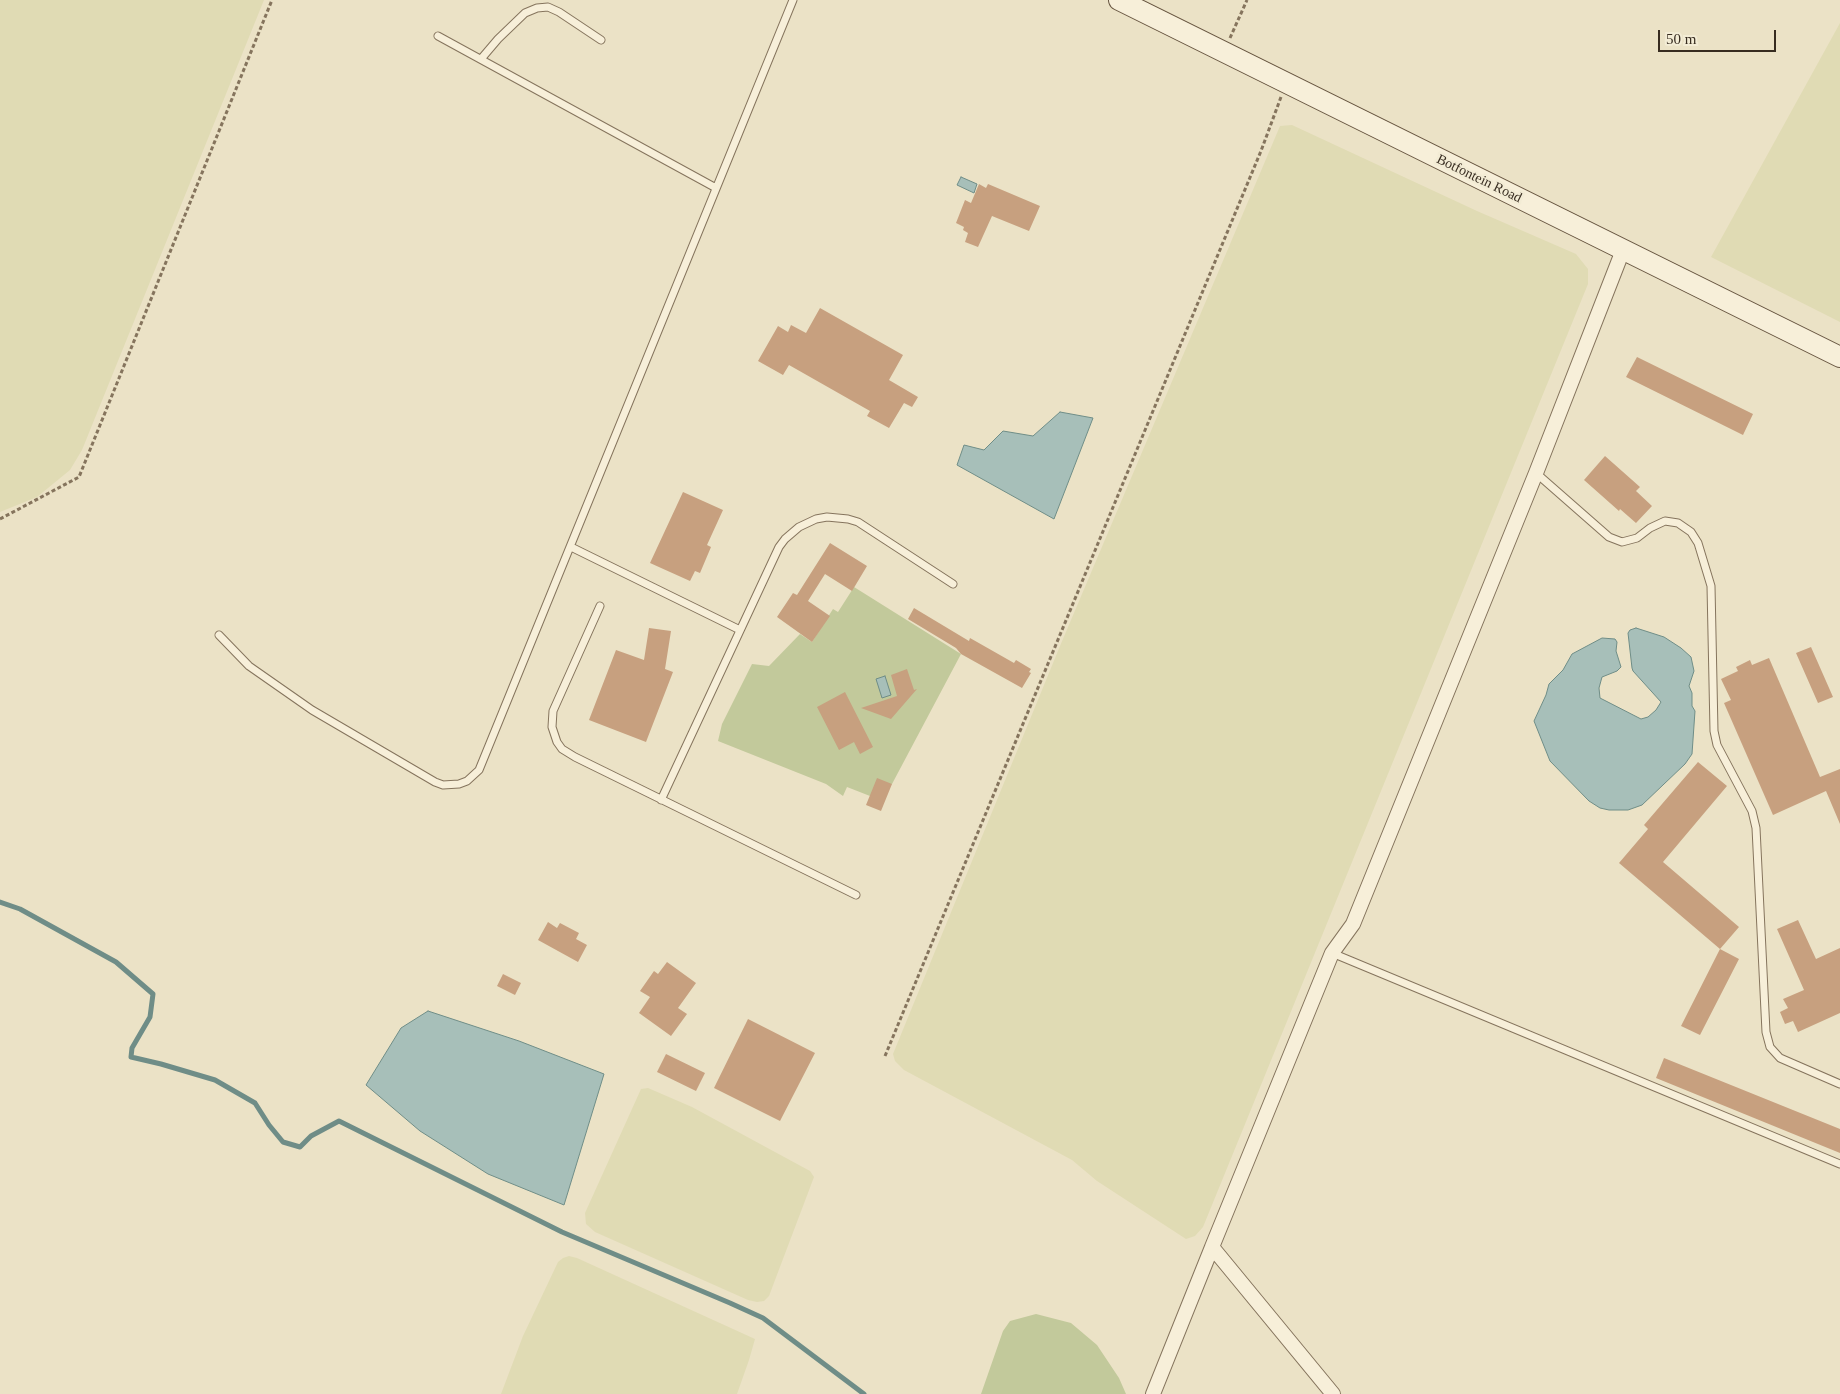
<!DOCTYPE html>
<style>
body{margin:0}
#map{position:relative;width:1840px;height:1394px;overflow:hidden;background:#ebe2c6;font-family:"Times New Roman",serif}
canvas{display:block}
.scale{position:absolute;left:1658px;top:30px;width:118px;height:22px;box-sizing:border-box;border:2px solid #372c20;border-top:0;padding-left:6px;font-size:15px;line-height:18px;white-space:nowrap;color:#372c20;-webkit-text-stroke:4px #f3ecd5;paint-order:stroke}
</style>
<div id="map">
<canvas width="1840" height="1394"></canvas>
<div class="scale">50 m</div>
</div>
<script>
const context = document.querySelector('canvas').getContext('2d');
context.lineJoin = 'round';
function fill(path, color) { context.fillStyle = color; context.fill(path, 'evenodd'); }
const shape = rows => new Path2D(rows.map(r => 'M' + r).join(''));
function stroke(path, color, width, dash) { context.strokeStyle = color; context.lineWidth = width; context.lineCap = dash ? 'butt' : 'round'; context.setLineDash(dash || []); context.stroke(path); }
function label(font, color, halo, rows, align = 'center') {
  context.font = font + ' "Times New Roman",serif'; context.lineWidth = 5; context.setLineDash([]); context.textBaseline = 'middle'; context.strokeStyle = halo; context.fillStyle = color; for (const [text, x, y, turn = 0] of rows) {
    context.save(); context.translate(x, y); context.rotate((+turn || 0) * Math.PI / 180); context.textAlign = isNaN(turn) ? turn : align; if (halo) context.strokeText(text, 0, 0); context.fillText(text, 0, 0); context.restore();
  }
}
fill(shape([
 [0,0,264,0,82,450,70,470,37,497,0,512],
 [1840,23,1840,322,1711,257],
 [1292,125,1477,211,1576,254,1588,269,1588,284,1203,1227,1195,1236,1186,1239,1097,1181,1072,1160,904,1070,895,1061,893,1054,1060,646,1280,126],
 [648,1088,692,1107,810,1171,814,1177,769,1296,764,1301,757,1302,748,1300,595,1232,586,1224,585,1213,641,1089],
 [569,1256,577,1258,755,1339,749,1360,737,1394,501,1394,523,1336,558,1262,563,1258]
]), '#e0dbb4');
fill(shape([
 [854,587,961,654,892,784,870,796,847,787,843,796,826,784,718,741,722,724,752,664,769,666,800,634,812,642,833,609,838,612],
 [1036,1314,1071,1323,1097,1345,1119,1378,1126,1394,981,1394,1003,1331,1010,1321]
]), '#c2c99b');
const water = shape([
 [961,177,977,184,974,193,957,185,961,177],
 [1060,412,1093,418,1054,519,957,465,964,445,984,450,1003,431,1033,436,1060,412],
 [1636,628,1664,637,1681,648,1691,657,1694,671,1689,686,1692,693,1692,706,1695,711,1692,754,1685,764,1642,805,1628,810,1609,810,1600,808,1589,801,1550,761,1534,721,1546,695,1549,684,1563,670,1572,654,1602,638,1615,639,1617,642,1616,651,1621,667,1617,671,1602,677,1599,688,1600,698,1641,719,1648,717,1656,710,1661,702,1633,671,1632,668,1628,633,1630,630,1636,628],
 [885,676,891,695,882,698,876,679,885,676],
 [428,1011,519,1041,604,1074,564,1205,488,1174,420,1131,366,1085,401,1028,428,1011]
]);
fill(water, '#a7bfb9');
stroke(water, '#6f8d87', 1);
stroke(shape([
 [0,902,20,909,116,962,153,994,150,1017,132,1048,131,1057,161,1064,215,1080,255,1103,269,1125,283,1142,300,1147,311,1136,339,1121,562,1232,730,1303,763,1318,864,1394]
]), '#6f8d87', 5);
fill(shape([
 [979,184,986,188,988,184,1040,206,1029,231,992,216,978,247,965,242,968,233,963,230,964,227,956,223,965,200,971,203],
 [820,308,903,355,889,380,918,397,912,407,904,403,889,428,867,416,870,411,789,365,783,375,758,361,778,326,788,332,791,325,806,333],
 [1637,357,1753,414,1743,435,1626,377],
 [1605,456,1640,487,1636,491,1652,506,1636,523,1620,509,1619,511,1584,480],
 [683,492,723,510,707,545,711,547,700,573,695,571,690,581,650,563],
 [830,543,867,566,852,591,825,574,808,601,830,616,812,642,777,617,793,593,797,595],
 [914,608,969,641,970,638,1014,663,1016,660,1031,669,1029,672,1031,673,1022,688,961,654,956,648,908,619],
 [649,628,671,631,665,669,673,672,646,742,589,720,616,650,644,660],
 [1811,647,1833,697,1818,703,1796,653],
 [1769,658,1820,777,1840,769,1840,824,1826,791,1773,815,1724,703,1731,700,1721,679,1738,671,1736,667,1750,660,1752,665],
 [907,669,914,690,917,689,891,719,861,708,897,696,891,675],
 [845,692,873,747,860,754,854,742,839,750,817,707],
 [1698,762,1727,786,1663,862,1739,927,1720,949,1619,863,1648,829,1644,825],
 [877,778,892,784,881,811,866,805],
 [1798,920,1816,959,1840,948,1840,1013,1798,1032,1793,1021,1785,1024,1780,1012,1788,1008,1783,999,1804,990,1777,929],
 [548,922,557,928,560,923,579,933,576,939,587,945,578,962,538,940],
 [1720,949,1739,959,1700,1035,1681,1026],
 [667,962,696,983,678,1008,687,1014,671,1036,639,1013,650,997,640,991,654,971,658,974],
 [503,974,521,983,515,995,497,986],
 [748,1019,815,1053,780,1121,714,1088],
 [666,1054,705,1073,696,1091,657,1072],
 [1664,1058,1840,1129,1840,1153,1656,1078]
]), '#c7a07f');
const lane = shape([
 [438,36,716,188],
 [481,59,498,39,525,13,537,8,548,7,559,12,601,40],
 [1536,473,1609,537,1622,542,1637,538,1650,528,1665,521,1678,523,1691,532,1698,543,1711,586,1714,731,1717,745,1752,811,1756,828,1766,1032,1770,1047,1780,1058,1840,1084],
 [571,547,740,630],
 [600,606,553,711,552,727,557,742,562,749,575,757,856,895],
 [219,635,249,666,312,710,435,782,443,785,459,784,467,781,479,770,793,0],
 [661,800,779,547,785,539,799,527,816,519,827,517,848,519,858,522,953,584],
 [1332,953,1840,1164]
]);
const street = shape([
 [1153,1394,1212,1247],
 [1333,1394,1212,1247,1332,953,1353,924,1536,473,1623,250]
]);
const secondary = shape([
 [1119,0,1840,357]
]);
stroke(lane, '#85745d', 9);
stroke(street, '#85745d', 16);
stroke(secondary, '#675540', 22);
stroke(shape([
 [1230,38,1247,0],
 [0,519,79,477,272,0],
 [885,1056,1261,151,1281,97]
]), '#85745d', 3, [4, 2.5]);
stroke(lane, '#f7efd9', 7);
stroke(street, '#f7efd9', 14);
stroke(secondary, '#f7efd9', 20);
label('14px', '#372c20', '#f3ecd5', [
 ["Botfontein Road",1479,179,26]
]);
</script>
